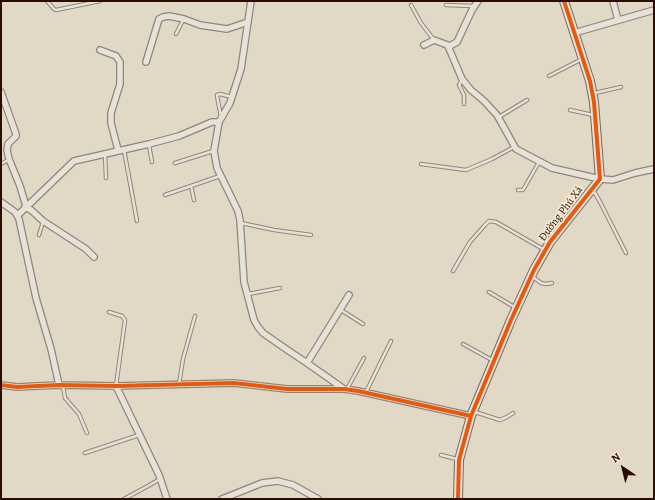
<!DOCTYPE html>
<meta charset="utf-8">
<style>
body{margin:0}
#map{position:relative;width:655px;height:500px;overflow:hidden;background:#e1d8c5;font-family:Alegreya,serif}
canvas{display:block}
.frame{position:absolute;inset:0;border:2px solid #2b0c00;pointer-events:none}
.north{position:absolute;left:603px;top:448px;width:40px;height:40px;-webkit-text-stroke:3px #f3e8d2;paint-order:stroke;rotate:325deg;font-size:11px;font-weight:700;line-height:16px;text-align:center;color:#2b0c00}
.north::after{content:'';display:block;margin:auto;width:14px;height:18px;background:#2b0c00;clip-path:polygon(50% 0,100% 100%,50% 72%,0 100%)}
</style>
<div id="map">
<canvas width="655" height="500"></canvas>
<div class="frame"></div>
<div class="north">N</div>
</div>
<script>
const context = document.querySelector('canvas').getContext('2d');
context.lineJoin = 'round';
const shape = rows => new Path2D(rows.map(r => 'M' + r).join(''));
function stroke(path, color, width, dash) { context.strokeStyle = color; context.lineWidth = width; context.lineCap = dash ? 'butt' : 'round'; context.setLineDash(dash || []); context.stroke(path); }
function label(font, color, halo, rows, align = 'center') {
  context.font = font + ' Alegreya,serif'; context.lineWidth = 3.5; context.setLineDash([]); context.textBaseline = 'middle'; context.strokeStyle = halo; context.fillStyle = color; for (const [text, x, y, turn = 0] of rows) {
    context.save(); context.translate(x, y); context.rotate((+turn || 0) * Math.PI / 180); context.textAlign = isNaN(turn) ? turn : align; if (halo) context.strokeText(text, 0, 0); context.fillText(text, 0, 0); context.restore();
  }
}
const lane = shape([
 [47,1,54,9,56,10,100,1],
 [411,5,421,23,434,40],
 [446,5,473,6],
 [176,34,183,20],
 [549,76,582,59],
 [462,80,459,85,464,95,464,104],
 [595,93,621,87],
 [570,110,593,115],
 [221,117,217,96,217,95,220,94,232,97],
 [499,117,527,100],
 [149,145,152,162],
 [124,150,137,221],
 [105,154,106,178],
 [175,163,213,151],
 [1,164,8,160],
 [421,164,466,170,492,159,514,147],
 [191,186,194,200],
 [518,190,523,190,539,162],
 [593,190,599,200,626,253],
 [165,195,220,176],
 [241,223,274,230,311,235],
 [39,235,43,222],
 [453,271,470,242,485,225,489,221,496,222,543,249],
 [533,277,541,283,546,284,552,283],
 [489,292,516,308],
 [248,294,280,288],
 [341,310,363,324],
 [109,312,122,316,125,320,116,386],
 [463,344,492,360],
 [179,384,183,359,195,316],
 [63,386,65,398,79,414,87,433],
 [347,389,364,358],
 [366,392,391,341],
 [475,412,500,420,507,417,513,413],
 [85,453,139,435],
 [441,455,457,459],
 [124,499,148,486,160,479]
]);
const street = shape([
 [251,1,241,69,230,103,219,122,214,151,217,168,238,211,240,220,244,282,254,320,258,327,263,333,286,349,307,363,344,389],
 [613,1,618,20],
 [574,33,654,10],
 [424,45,434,40,450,46,457,42,472,10,478,1],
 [448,46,462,79,471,90,484,101,497,115,516,149,552,168,600,179,613,180,635,173,654,169],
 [100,50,116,56,120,62,120,84,111,113,111,123,118,150],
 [146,62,159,19,163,17,169,16,184,19,200,25,227,29,248,22],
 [1,92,16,134,16,136,8,144,7,150,9,159,20,186,26,206],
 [1,202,15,212,19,219,36,298,51,349,59,385],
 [25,207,31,210,43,221,86,249,94,257],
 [18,215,74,161,149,144,179,136,212,122,219,122],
 [307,363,349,295],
 [1,385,17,387,59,385,116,386,234,383,287,389,344,389,358,391,471,416],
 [116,386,159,475,167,499],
 [222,499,262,483,278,481,293,485,318,499]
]);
const secondary = shape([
 [458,499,459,460,471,416,511,320,534,270,550,242,600,179,594,102,590,81,564,1]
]);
stroke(lane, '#90867a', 4.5);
stroke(street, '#90867a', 8);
stroke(secondary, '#756b60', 10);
stroke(lane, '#e7e2d9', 2.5);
stroke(street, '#e7e2d9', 5.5);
stroke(secondary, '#e7e2d9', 8);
stroke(shape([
 [1,385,17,387,59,385,116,386,234,383,287,389,344,389,358,391,471,416],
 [458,499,459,460,471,416,511,320,534,270,550,242,600,179,594,102,590,81,564,1]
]), '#e8590c', 4);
label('11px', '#2b0c00', '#f3e8d2', [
 ["Đường Phú Xá",561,214,-53]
]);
</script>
